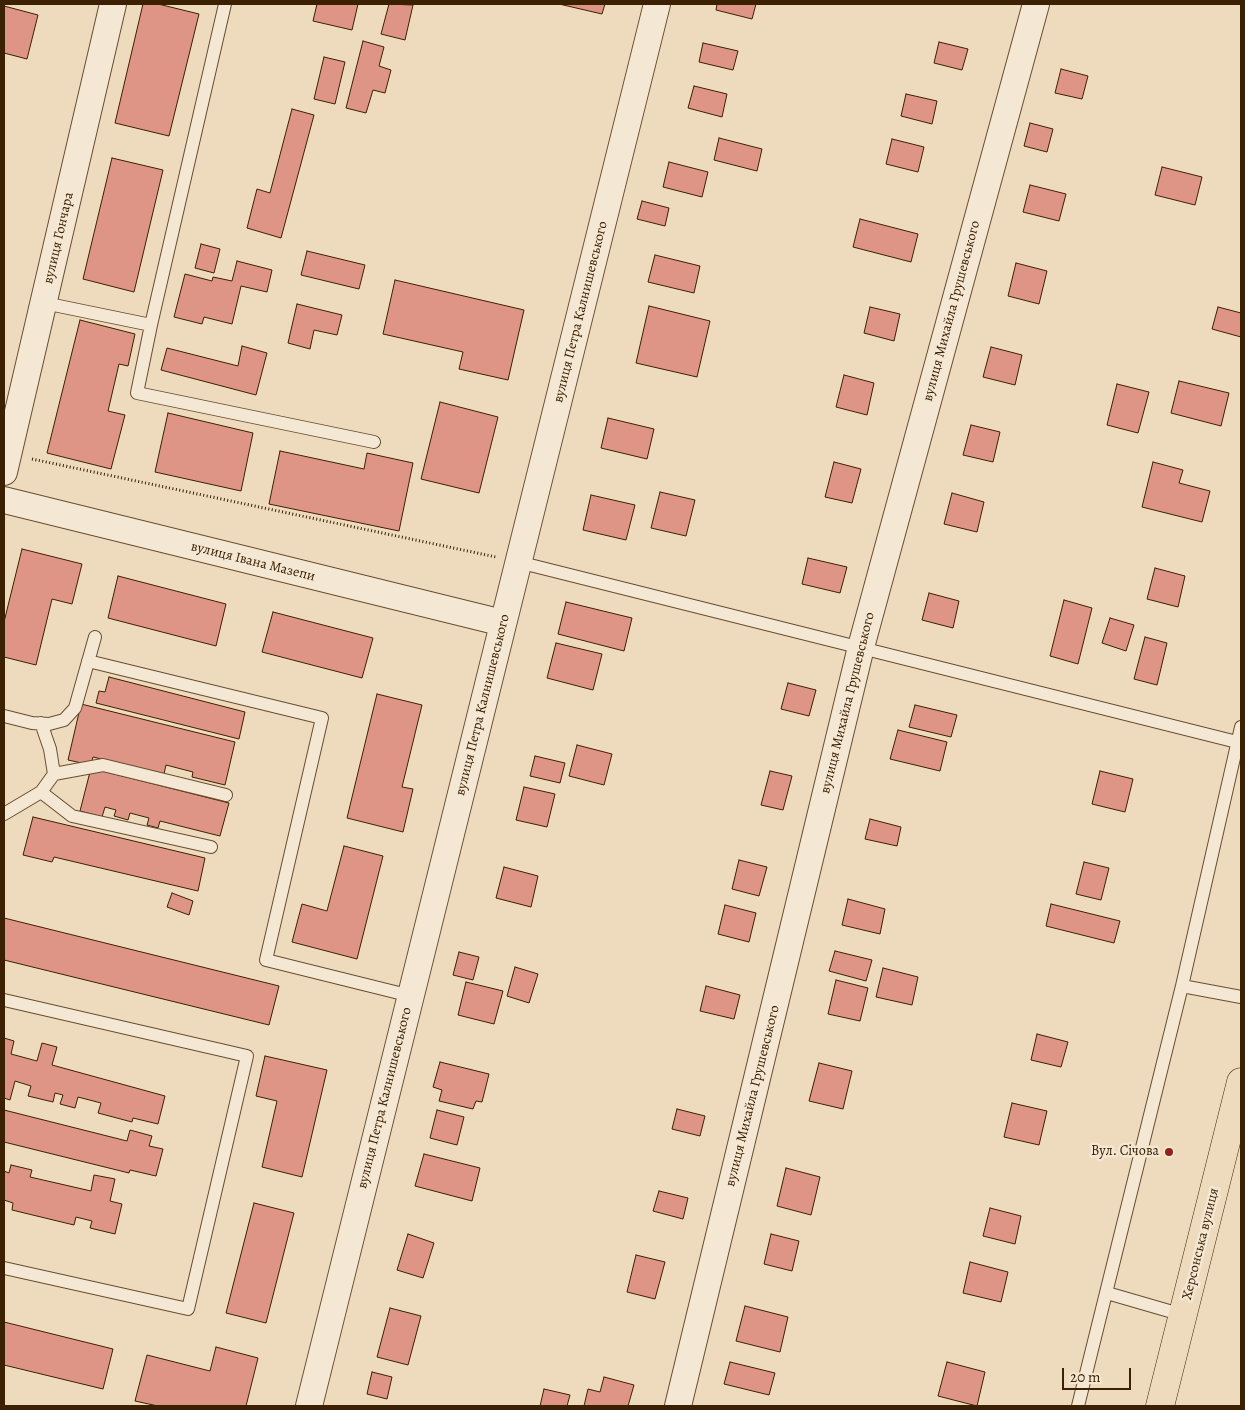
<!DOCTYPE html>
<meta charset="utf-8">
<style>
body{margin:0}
#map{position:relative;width:1245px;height:1410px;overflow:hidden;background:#eedabc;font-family:Alegreya,serif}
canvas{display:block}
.frame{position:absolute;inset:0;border:5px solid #3b2001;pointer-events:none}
.scale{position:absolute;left:1062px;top:1368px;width:69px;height:22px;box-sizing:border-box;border:2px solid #3b2001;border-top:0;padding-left:6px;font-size:15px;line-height:18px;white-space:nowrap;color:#3b2001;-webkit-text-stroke:4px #f4e7d3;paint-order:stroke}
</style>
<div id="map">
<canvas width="1245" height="1410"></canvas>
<div class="frame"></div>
<div class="scale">20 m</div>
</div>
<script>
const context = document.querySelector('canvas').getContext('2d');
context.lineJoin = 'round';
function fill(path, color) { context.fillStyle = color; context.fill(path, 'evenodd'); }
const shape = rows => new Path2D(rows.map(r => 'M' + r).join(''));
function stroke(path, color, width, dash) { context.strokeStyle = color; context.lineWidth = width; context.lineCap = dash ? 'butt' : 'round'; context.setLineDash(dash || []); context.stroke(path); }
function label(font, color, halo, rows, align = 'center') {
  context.font = font + ' Alegreya,serif'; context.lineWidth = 5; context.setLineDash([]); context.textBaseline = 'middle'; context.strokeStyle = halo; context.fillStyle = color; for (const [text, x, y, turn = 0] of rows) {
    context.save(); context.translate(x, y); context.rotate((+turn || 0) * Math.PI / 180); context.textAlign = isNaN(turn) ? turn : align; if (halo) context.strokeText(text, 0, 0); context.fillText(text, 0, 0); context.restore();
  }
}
const building = shape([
 [143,4,158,4,199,14,169,136,115,123,143,4],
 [317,4,358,4,352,30,313,21,317,4],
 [389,4,413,5,405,40,381,34,389,4],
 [559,4,605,4,602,14,559,4],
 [717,4,756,4,752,19,716,10,717,4],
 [4,6,38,15,27,59,4,53,4,6],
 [363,41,384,47,379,66,391,70,385,93,373,90,366,113,346,108,363,41],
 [939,42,968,49,962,70,934,63,939,42],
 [703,43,738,51,733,70,699,62,703,43],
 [324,57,345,62,335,104,314,99,324,57],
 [1061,69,1088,76,1082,99,1055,93,1061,69],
 [694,86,727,94,722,117,688,108,694,86],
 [906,94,937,101,932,124,901,116,906,94],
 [292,109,314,115,281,238,247,228,257,189,270,193,292,109],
 [1030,123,1053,129,1047,152,1024,146,1030,123],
 [719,138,762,149,757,171,714,160,719,138],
 [892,139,924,147,918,172,886,164,892,139],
 [112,158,163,170,134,292,83,279,112,158],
 [669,162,708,172,702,197,663,187,669,162],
 [1162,167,1202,177,1195,205,1155,195,1162,167],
 [1030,185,1066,194,1059,221,1023,212,1030,185],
 [642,201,669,208,665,226,637,219,642,201],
 [860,219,918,234,911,262,853,247,860,219],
 [201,244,220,249,214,273,195,268,201,244],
 [307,251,365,265,359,289,301,275,307,251],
 [655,255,700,266,694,293,648,282,655,255],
 [237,261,272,270,267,292,241,286,232,324,204,317,202,324,174,317,185,274,212,281,213,277,232,281,237,261],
 [1016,263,1047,271,1039,304,1008,296,1016,263],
 [395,280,524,310,508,380,459,369,463,352,383,334,395,280],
 [297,304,342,315,337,335,314,330,310,349,288,343,297,304],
 [649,306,710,321,697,377,636,363,649,306],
 [870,307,900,314,894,341,864,333,870,307],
 [1218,307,1241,313,1241,337,1212,329,1218,307],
 [80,320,135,334,128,366,119,364,108,411,125,415,111,469,47,453,80,320],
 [242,346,267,353,256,395,161,370,167,348,238,366,242,346],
 [991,347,1022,355,1015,385,983,377,991,347],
 [844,375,874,383,867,415,836,407,844,375],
 [1179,381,1229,393,1221,426,1171,413,1179,381],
 [1117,384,1149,392,1138,433,1107,425,1117,384],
 [440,402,498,417,479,493,421,479,440,402],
 [168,413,253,433,241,491,155,472,168,413],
 [608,418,654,429,647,459,601,448,608,418],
 [971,425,1000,432,993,462,963,455,971,425],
 [280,451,364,469,367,453,413,463,399,531,269,504,280,451],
 [834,462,861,469,852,503,825,497,834,462],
 [1153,462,1183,470,1179,483,1210,491,1202,522,1142,507,1153,462],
 [660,492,695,500,686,536,651,528,660,492],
 [952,493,984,502,977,532,944,524,952,493],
 [591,495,635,505,626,540,583,530,591,495],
 [22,549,82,564,72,604,52,599,36,665,4,657,4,622,22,549],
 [808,558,847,567,840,593,802,584,808,558],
 [1155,568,1185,576,1178,607,1147,599,1155,568],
 [118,576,226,604,216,646,108,618,118,576],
 [929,593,959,601,953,628,922,620,929,593],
 [1064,600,1092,608,1078,664,1050,656,1064,600],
 [566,602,632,618,624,651,558,634,566,602],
 [273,612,373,638,362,678,262,652,273,612],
 [1110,618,1134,625,1126,651,1102,643,1110,618],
 [1145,637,1167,643,1157,685,1134,679,1145,637],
 [556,643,602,654,593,690,547,678,556,643],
 [109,677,245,712,239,739,96,703,99,691,105,692,109,677],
 [788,683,816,690,809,716,781,709,788,683],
 [377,694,422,705,402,787,413,789,403,832,347,818,377,694],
 [81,704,235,742,225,785,192,777,193,772,166,765,164,774,93,757,91,765,68,760,81,704],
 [915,705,957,715,951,737,909,727,915,705],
 [898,730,947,742,940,771,890,759,898,730],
 [577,745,612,754,604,785,569,776,577,745],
 [535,756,565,763,560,783,530,776,535,756],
 [91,768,229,803,220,836,160,821,158,828,147,825,149,818,130,813,128,820,114,816,116,810,105,807,102,817,80,811,91,768],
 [770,771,792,776,783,810,761,805,770,771],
 [1100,771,1133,779,1125,812,1092,804,1100,771],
 [524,787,555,794,547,827,516,820,524,787],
 [33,817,205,858,198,891,54,857,52,862,23,855,33,817],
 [870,819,901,827,897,846,865,839,870,819],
 [344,846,383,856,357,959,292,942,302,904,327,911,344,846],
 [739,860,767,867,759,896,732,889,739,860],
 [1084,862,1109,868,1101,900,1076,894,1084,862],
 [504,867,538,876,531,907,496,898,504,867],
 [172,893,193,901,189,915,167,907,172,893],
 [848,899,885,909,880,934,842,925,848,899],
 [1051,904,1120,921,1114,943,1046,926,1051,904],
 [725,905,756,913,749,942,718,934,725,905],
 [4,918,279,986,269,1025,4,960,4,918],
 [835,951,872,960,866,981,829,971,835,951],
 [459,952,479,957,473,980,453,975,459,952],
 [515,967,538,974,529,1003,507,996,515,967],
 [883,968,918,977,912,1005,876,997,883,968],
 [836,980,868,988,860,1021,828,1014,836,980],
 [466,982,503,991,494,1024,458,1015,466,982],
 [706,986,740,995,734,1019,700,1011,706,986],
 [1037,1034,1068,1042,1061,1067,1031,1060,1037,1034],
 [4,1038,14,1041,11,1054,37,1061,42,1043,57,1047,52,1065,165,1096,158,1124,133,1118,132,1122,98,1113,101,1103,78,1097,75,1108,60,1104,63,1095,55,1093,53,1102,28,1096,31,1086,15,1081,10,1100,4,1098,4,1038],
 [265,1056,327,1070,302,1177,262,1167,277,1101,256,1096,265,1056],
 [440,1062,489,1074,482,1102,476,1101,473,1109,439,1101,442,1090,433,1087,440,1062],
 [819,1063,852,1071,843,1109,809,1101,819,1063],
 [1012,1103,1047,1111,1039,1145,1004,1137,1012,1103],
 [677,1109,705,1116,700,1136,672,1129,677,1109],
 [4,1110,127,1141,130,1130,152,1136,149,1146,163,1149,156,1176,130,1170,129,1173,4,1142,4,1110],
 [437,1110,464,1117,457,1145,430,1138,437,1110],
 [424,1154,480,1168,472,1201,415,1186,424,1154],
 [11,1165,32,1170,30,1177,91,1191,94,1175,115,1179,110,1201,122,1204,115,1234,90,1228,92,1221,76,1217,74,1225,12,1210,13,1203,4,1200,4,1171,9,1173,11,1165],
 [786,1168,820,1177,811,1215,777,1206,786,1168],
 [659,1191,688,1198,683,1219,653,1211,659,1191],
 [254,1203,294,1213,266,1323,226,1313,254,1203],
 [990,1208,1021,1216,1015,1244,983,1236,990,1208],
 [408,1234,434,1243,423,1278,397,1270,408,1234],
 [771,1234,799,1241,792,1271,764,1264,771,1234],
 [636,1255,665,1262,655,1299,627,1292,636,1255],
 [970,1262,1008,1272,1001,1302,963,1293,970,1262],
 [745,1306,788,1317,780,1352,736,1341,745,1306],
 [390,1308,421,1316,408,1365,377,1357,390,1308],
 [4,1322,113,1349,103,1389,4,1365,4,1322],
 [216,1347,258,1358,246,1406,158,1406,135,1401,147,1355,210,1371,216,1347],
 [730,1362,775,1373,769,1395,724,1384,730,1362],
 [947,1362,985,1372,977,1406,938,1396,947,1362],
 [372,1372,392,1377,387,1399,367,1394,372,1372],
 [604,1377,634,1385,628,1406,584,1406,588,1389,600,1392,604,1377],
 [544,1389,570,1395,567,1406,540,1406,544,1389]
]);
fill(building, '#df9585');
stroke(building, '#3b2001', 1);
const service = shape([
 [44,303,151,325,137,393,374,442],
 [151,325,225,4],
 [518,562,1241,743],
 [88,661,322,718,266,960,411,996],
 [4,716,32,723,49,724,64,720,75,708,95,637],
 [54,774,103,765,226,795],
 [41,792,72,816,211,847],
 [4,814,41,792,54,774,50,749,41,723],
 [1182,986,1241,997],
 [4,1000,247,1056,188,1309,4,1268],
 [1107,1293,1183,1315],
 [1078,1406,1182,986,1241,727]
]);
const minor = shape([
 [4,472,113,4],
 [4,500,503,623],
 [309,1406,657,4],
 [678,1406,861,647,1036,4]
]);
const primary = shape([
 [1160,1406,1241,1082]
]);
stroke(service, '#684e30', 14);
stroke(minor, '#684e30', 28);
stroke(primary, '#3b2001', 29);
stroke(shape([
 [32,459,496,557]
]), '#3b2001', 3, [1, 2.5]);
stroke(service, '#f4e7d3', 12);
stroke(minor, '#f4e7d3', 26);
stroke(primary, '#eedabc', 28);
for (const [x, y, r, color] of [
 [1169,1152,5,"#8f2418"]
]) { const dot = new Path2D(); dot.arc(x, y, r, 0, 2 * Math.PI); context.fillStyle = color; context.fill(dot); stroke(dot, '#f4e7d3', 2); }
label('14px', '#3b2001', '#f4e7d3', [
 ["вулиця Гончара",59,238,-77],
 ["вулиця Михайла Грушевського",952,311,-75],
 ["вулиця Петра Калнишевського",581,312,-76],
 ["вулиця Івана Мазепи",253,562,14],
 ["вулиця Михайла Грушевського",848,703,-76],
 ["вулиця Петра Калнишевського",483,705,-76],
 ["вулиця Михайла Грушевського",753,1096,-76],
 ["вулиця Петра Калнишевського",385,1098,-76],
 ["Херсонська вулиця",1201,1244,-76]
]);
label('14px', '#3b2001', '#f4e7d3', [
 ["Вул. Січова",1159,1152]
], 'right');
</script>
